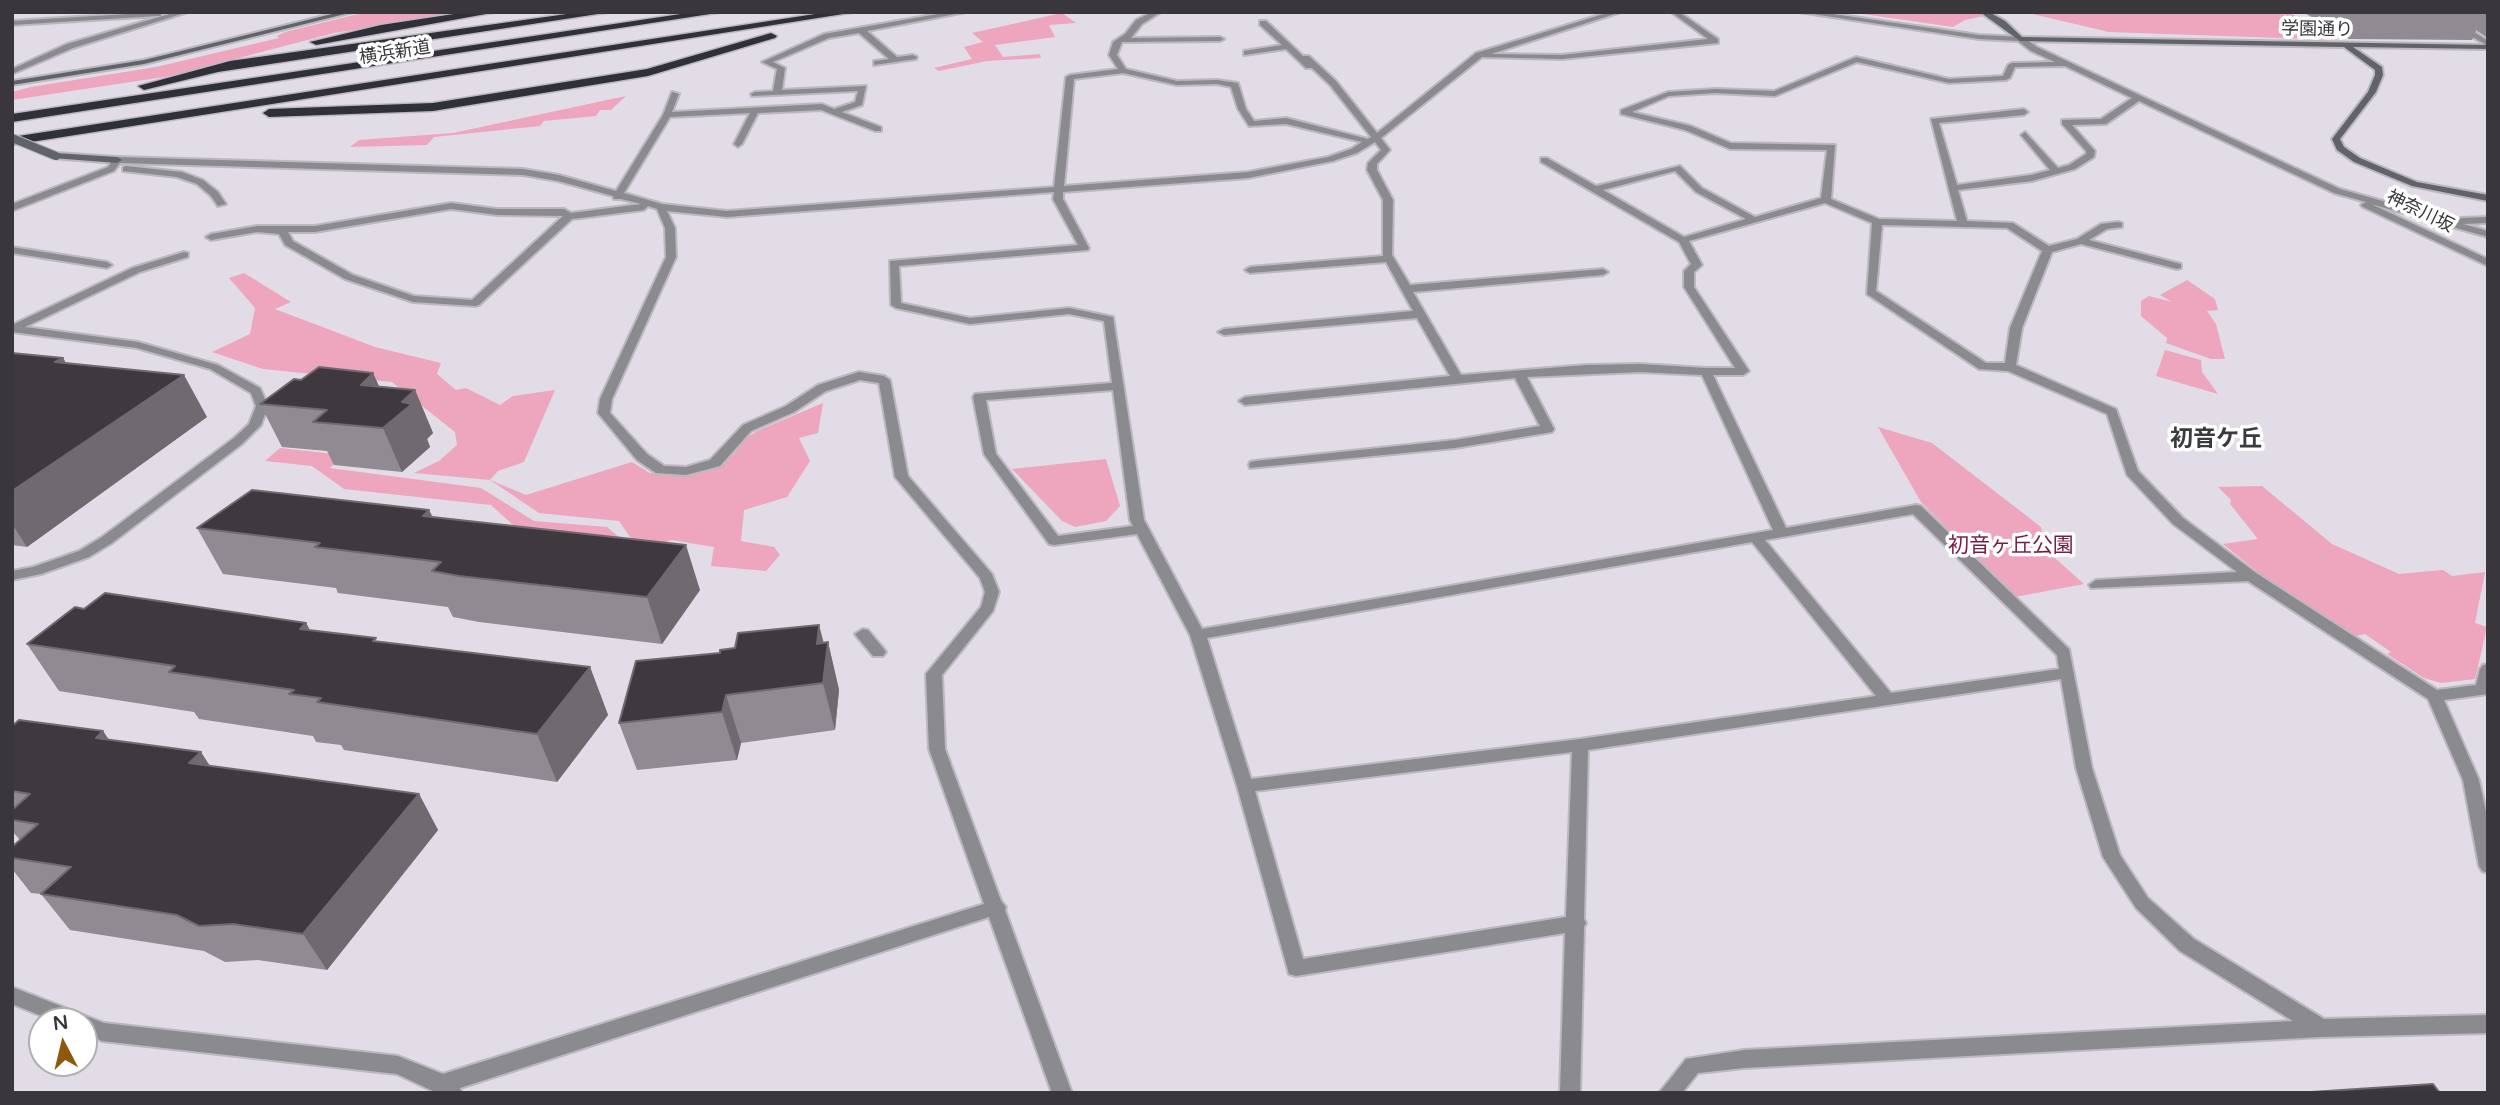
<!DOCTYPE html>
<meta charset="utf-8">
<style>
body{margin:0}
#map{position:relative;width:2500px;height:1105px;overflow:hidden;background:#e1dce6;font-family:"Varela Round",sans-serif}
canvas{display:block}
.frame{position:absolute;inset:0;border:14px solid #39373b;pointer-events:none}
.north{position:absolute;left:28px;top:1007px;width:70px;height:70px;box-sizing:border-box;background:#fff;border:2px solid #b0afb1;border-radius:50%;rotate:353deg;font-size:19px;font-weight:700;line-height:28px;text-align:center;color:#39373b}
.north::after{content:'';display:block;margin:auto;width:24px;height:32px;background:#8e590a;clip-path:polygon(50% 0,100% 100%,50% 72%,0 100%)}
</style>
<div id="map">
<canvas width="2500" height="1105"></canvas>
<div class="frame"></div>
<div class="north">N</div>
</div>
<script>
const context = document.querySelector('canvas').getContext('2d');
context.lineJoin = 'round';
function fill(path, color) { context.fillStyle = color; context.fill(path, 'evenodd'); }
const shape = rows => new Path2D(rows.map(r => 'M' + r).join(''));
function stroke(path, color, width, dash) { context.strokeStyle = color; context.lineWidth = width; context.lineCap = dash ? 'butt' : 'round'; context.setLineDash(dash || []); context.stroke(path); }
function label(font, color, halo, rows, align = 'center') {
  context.font = font + ' "Varela Round","Noto Sans JP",sans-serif'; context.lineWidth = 7; context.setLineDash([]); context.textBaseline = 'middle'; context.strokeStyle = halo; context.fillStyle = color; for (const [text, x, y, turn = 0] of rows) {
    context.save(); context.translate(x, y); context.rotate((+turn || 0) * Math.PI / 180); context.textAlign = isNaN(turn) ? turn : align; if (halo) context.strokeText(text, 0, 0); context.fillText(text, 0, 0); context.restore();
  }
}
fill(shape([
 [366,12,463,12,334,33,170,76,12,100,12,92,31,87,156,67,279,38,277,36,285,32],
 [1849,12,2003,12,1965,20,1953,27],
 [2024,12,2288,12,2338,40,2109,32],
 [1062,13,1076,23,1049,25,1055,37,995,45,1003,57,1040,54,1041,58,987,61,939,71,934,68,972,59,964,47,983,42,972,33],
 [626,96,611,110,600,110,596,116,544,121,540,126,434,137,427,145,350,147,359,140,453,133],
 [244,273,291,302,275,309,375,347,441,363,437,374,456,390,466,388,500,405,513,396,555,390,524,462,498,471,490,480,526,495,632,462,650,473,670,476,703,472,733,455,745,439,757,431,823,403,818,433,799,438,810,461,787,497,744,510,741,541,774,547,780,555,766,571,711,566,714,547,672,540,650,547,521,532,491,505,344,489,312,466,265,461,280,448,343,455,330,468,481,488,534,521,607,527,621,539,631,538,619,521,539,513,490,480,414,473,439,461,457,445,455,432,392,382,263,369,212,352,250,334,255,308,229,278],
 [2187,280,2215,299,2218,310,2207,311,2216,324,2225,359,2211,359,2166,343,2167,338,2141,316,2141,301,2149,296,2172,302,2160,295],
 [2165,350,2201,360,2202,372,2218,394,2156,376],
 [1878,427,1932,443,2041,527,2046,550,2084,584,2015,597,1921,502],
 [1106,459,1120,506,1106,521,1075,527,1062,521,1012,469],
 [2262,486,2332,544,2399,574,2443,570,2452,576,2485,572,2475,623,2487,627,2475,679,2441,683,2424,678,2387,654,2391,652,2365,634,2356,636,2274,585,2223,544,2258,539,2230,504,2231,500,2218,487]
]), '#eea5be');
const street = shape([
 [161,12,161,16,158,16,12,25,12,21,161,12],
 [176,12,188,12,73,48,12,74,12,69,67,44,176,12],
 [949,12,966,12,867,31,897,57,913,55,917,57,916,59,874,65,874,61,889,59,859,33,829,38,773,62,785,68,782,90,866,86,862,105,842,112,881,127,881,131,875,131,821,110,758,113,742,144,738,147,734,144,750,113,670,117,624,193,662,204,727,211,1054,187,1066,77,1070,75,1118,69,1109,55,1113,42,1125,34,1136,20,1152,12,1161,12,1142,24,1131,38,1220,37,1224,39,1220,41,1122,42,1117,55,1126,69,1177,81,1217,80,1238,83,1246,109,1254,121,1286,118,1368,139,1371,137,1330,85,1312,68,1306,68,1286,49,1244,55,1244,51,1282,45,1260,25,1260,21,1266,21,1303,56,1309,56,1336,81,1377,133,1476,53,1610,12,1621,12,1491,54,1562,55,1708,39,1671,12,1679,12,1718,39,1718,43,1562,59,1482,57,1381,138,1390,150,1377,164,1377,170,1393,200,1392,255,1410,285,1603,269,1608,272,1603,275,1413,292,1461,375,1587,365,1640,364,1706,368,1735,368,1684,287,1684,271,1691,264,1679,242,1541,162,1541,158,1547,158,1596,186,1680,166,1702,188,1755,217,1821,198,1827,150,1730,149,1685,130,1621,114,1621,110,1668,92,1715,89,1774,91,1856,57,1949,79,2003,76,2008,65,2012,63,2055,62,2031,51,2018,41,1979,39,1799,12,1819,12,1979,35,2023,37,2037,47,2340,189,2457,222,2461,218,2488,217,2488,223,2463,224,2488,231,2488,237,2371,204,2488,259,2488,266,2363,207,2361,205,2366,202,2334,193,2139,101,2106,124,2072,125,2095,151,2094,157,2075,169,2032,181,1958,190,1967,221,2013,223,2049,246,2077,239,2101,224,2118,222,2122,223,2122,227,2107,229,2089,240,2181,264,2181,268,2177,269,2081,244,2052,252,2022,328,2016,365,2116,409,2138,471,2183,518,2256,573,2437,690,2476,685,2480,669,2483,665,2488,664,2488,694,2444,700,2479,780,2488,821,2488,873,2482,871,2479,866,2463,780,2428,699,2248,581,2091,588,2089,585,2096,580,2237,572,2173,524,2127,475,2107,414,2008,371,1979,369,1867,294,1872,223,1825,203,1689,241,1702,265,1694,272,1694,287,1749,371,1743,375,1713,375,1786,528,1916,505,1921,506,2069,649,2092,768,2120,855,2148,898,2194,939,2324,1019,2488,1015,2488,1033,2321,1037,1744,1068,1698,1073,1682,1093,1659,1093,1686,1059,1744,1050,2293,1021,2180,951,2136,908,2103,857,2076,768,2061,679,1588,750,1584,919,1586,923,1584,927,1580,1093,1560,1093,1565,933,1296,976,1289,974,1237,786,1190,635,1137,534,1054,545,1049,544,984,454,973,397,975,394,1112,383,1104,321,1069,314,970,324,896,308,891,305,890,261,1078,245,1053,199,1054,192,727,217,667,211,675,228,676,257,612,399,610,413,647,454,664,466,686,467,710,460,743,425,786,406,818,385,859,372,884,376,890,380,908,476,992,574,999,592,993,611,942,675,945,749,1001,901,1006,907,1005,910,1072,1093,1052,1093,989,917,460,1088,462,1093,437,1093,397,1074,102,1041,84,1033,84,1021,54,1021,12,1004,12,987,104,1023,398,1056,443,1074,984,904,929,749,926,674,981,607,985,592,980,578,895,477,879,383,860,380,826,391,794,412,751,431,720,466,686,475,656,473,637,460,598,413,600,399,666,257,665,228,657,209,648,206,644,210,572,219,479,305,475,306,413,302,345,279,285,245,279,234,257,232,211,240,206,237,211,234,257,226,315,226,451,203,497,209,564,209,571,213,641,204,621,199,614,199,613,196,558,181,523,175,120,163,114,171,12,211,12,204,108,167,114,158,117,157,523,169,559,175,616,191,663,115,672,92,679,94,672,112,822,104,834,109,855,102,858,91,752,96,751,94,755,92,773,91,777,69,762,62,824,34,949,12],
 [1857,62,1949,83,2006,80,2010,78,2015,67,2065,66,2132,98,2101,119,2062,120,2062,124,2086,151,2086,154,2069,165,2058,168,2025,132,2021,135,2050,170,2031,175,1957,185,1939,123,2024,115,2028,112,2024,109,1931,119,1957,221,1879,219,1831,199,1835,145,1731,143,1691,126,1632,112,1669,96,1715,93,1775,96,1857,62],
 [1123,73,1177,85,1217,84,1231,87,1238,109,1249,126,1286,124,1362,142,1351,149,1328,157,1248,172,1064,186,1074,79,1123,73],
 [1375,142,1381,150,1368,163,1367,170,1383,200,1383,256,1250,267,1245,270,1250,273,1386,262,1413,311,1224,329,1218,332,1224,335,1417,318,1450,376,1245,397,1239,401,1245,405,1515,378,1540,426,1455,440,1255,461,1250,462,1249,465,1250,468,1455,448,1552,432,1554,429,1527,377,1640,372,1702,375,1773,530,1202,629,1144,520,1113,317,1069,308,970,318,901,303,899,266,1088,250,1089,248,1063,199,1063,192,1248,178,1333,161,1357,153,1375,142],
 [1675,171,1696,192,1746,219,1684,237,1603,190,1675,171],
 [451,209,497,215,563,216,472,300,414,296,353,275,293,241,288,232,315,232,451,209],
 [1882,225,2007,228,2042,251,2010,328,2005,363,1986,363,1876,291,1882,225],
 [1113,390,1130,520,1133,526,1058,536,996,454,986,400,1113,390],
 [1913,514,2057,655,2059,669,1891,693,1765,540,1913,514],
 [1752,542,1876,696,1580,739,1251,779,1207,638,1752,542],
 [1572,752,1566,917,1303,959,1255,791,1572,752],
 [2478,12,2487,12,2477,19,2474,32,2488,41,2488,46,2466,33,2470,18,2478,12],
 [126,166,182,172,203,180,218,192,226,204,218,206,211,196,197,184,177,177,123,171,123,167,126,166],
 [12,247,107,262,112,265,107,268,12,253,12,247],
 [184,252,188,253,188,257,140,272,25,327,138,342,218,365,260,388,268,406,261,425,242,444,112,543,89,557,41,574,12,580,12,571,33,567,79,551,102,537,234,438,249,424,256,406,251,393,210,369,137,348,12,332,12,325,132,268,184,252],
 [863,629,868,630,883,648,886,652,883,656,873,656,858,638,855,634,863,629]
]);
const secondary = shape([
 [340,12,353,12,144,64,12,85,12,81,144,60,340,12],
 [1980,12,1989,12,2005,21,2022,37,2488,45,2488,49,2353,47,2382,67,2383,75,2376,92,2340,139,2344,147,2360,158,2417,182,2488,195,2488,201,2412,186,2354,162,2337,150,2332,139,2368,92,2375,75,2375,70,2344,47,2020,41,1980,12],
 [56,153,117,157,122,160,117,163,53,158,51,156,56,153]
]);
const highway = shape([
 [467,12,497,12,316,45,310,42,381,25,467,12],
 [581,12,611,12,218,72,144,90,138,86,230,61,581,12],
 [694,12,723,12,12,122,12,114,694,12],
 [828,12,856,12,12,145,12,137,828,12],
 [771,33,777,36,775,38,648,76,433,111,269,117,263,113,269,109,433,103,647,69,771,33]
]);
stroke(street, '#bcb8c0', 4);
stroke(secondary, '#bcb8c0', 4);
stroke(highway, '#bcb8c0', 3);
fill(street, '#8a8a8f');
fill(secondary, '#626269');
fill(highway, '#303038');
const secondaryBridge = shape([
 [12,138,56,156]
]);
stroke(secondaryBridge, '#bcb8c0', 10, []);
stroke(secondaryBridge, '#626269', 8);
fill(shape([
 [2303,12,2488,12,2488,38,2477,31,2477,29,2472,40,2349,39],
 [12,353,63,358,66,363,207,417,27,547,12,545],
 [373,373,379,386,415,390,433,433,427,439,430,447,402,472,334,465,327,451,282,447,260,404,301,380],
 [429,510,433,517,700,590,662,644,479,622,453,617,448,607,338,593,336,588,223,574,197,528],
 [84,609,306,623,310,630,377,641,590,667,608,715,557,782,344,750,341,745,316,742,313,736,199,719,194,712,59,691,27,644],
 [828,642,839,690,835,730,741,743,737,760,637,770,619,723,720,653],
 [12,726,109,740,210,766,419,794,438,830,327,970,258,960,225,962,204,951,70,930,41,894,31,893,12,869,12,847,20,840,12,831]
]), '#908a92');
fill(shape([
 [63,358,87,400,55,362],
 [373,373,392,416,361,385],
 [184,375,207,417,27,547,12,524,12,491],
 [415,390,433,433,427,439,430,447,402,472,383,428,402,402],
 [429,510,449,555,423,516],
 [686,545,700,590,662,644,647,597],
 [306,623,331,670,300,629],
 [819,625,827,655,828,642,839,690,835,730,823,683,817,644],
 [590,667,608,715,557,782,537,734],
 [726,695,741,743,737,760,722,712],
 [103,731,128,767,96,738],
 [201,752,224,788,189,763],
 [419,794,438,830,327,970,303,934]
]), '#706970');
const building = shape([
 [12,353,63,358,55,362,184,375,12,491,12,353],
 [319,367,373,373,361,385,415,390,402,402,412,404,383,428,313,422,327,410,260,404,294,379,301,380,319,367],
 [252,490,429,510,423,516,686,545,647,597,459,576,432,571,441,562,315,547,320,543,197,528,252,490],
 [105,593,306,623,300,629,376,638,373,641,590,667,537,734,317,702,321,698,289,694,294,690,169,672,175,666,27,644,75,607,84,609,105,593],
 [819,625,817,644,828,642,823,683,726,695,722,712,619,723,636,661,720,653,720,650,735,648,738,633,819,625],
 [19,720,103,731,96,738,201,752,189,763,419,794,303,934,233,924,199,926,177,915,41,894,71,867,12,858,12,847,38,824,12,820,12,810,30,794,12,791,12,726,19,720],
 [2433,1084,2440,1093,2296,1093,2433,1084]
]);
fill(building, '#3f383e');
stroke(building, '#706970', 2);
label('18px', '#39373b', '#fff', [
 ["学園通り",2317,30,1],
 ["横浜新道",395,53,-9],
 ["神奈川坂",2420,212,26]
]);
label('21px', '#761d45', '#fff', [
 ["初音ヶ丘公園",2011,546]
]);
label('bold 23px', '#3d3941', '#fff', [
 ["初音ケ丘",2216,440]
]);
</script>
